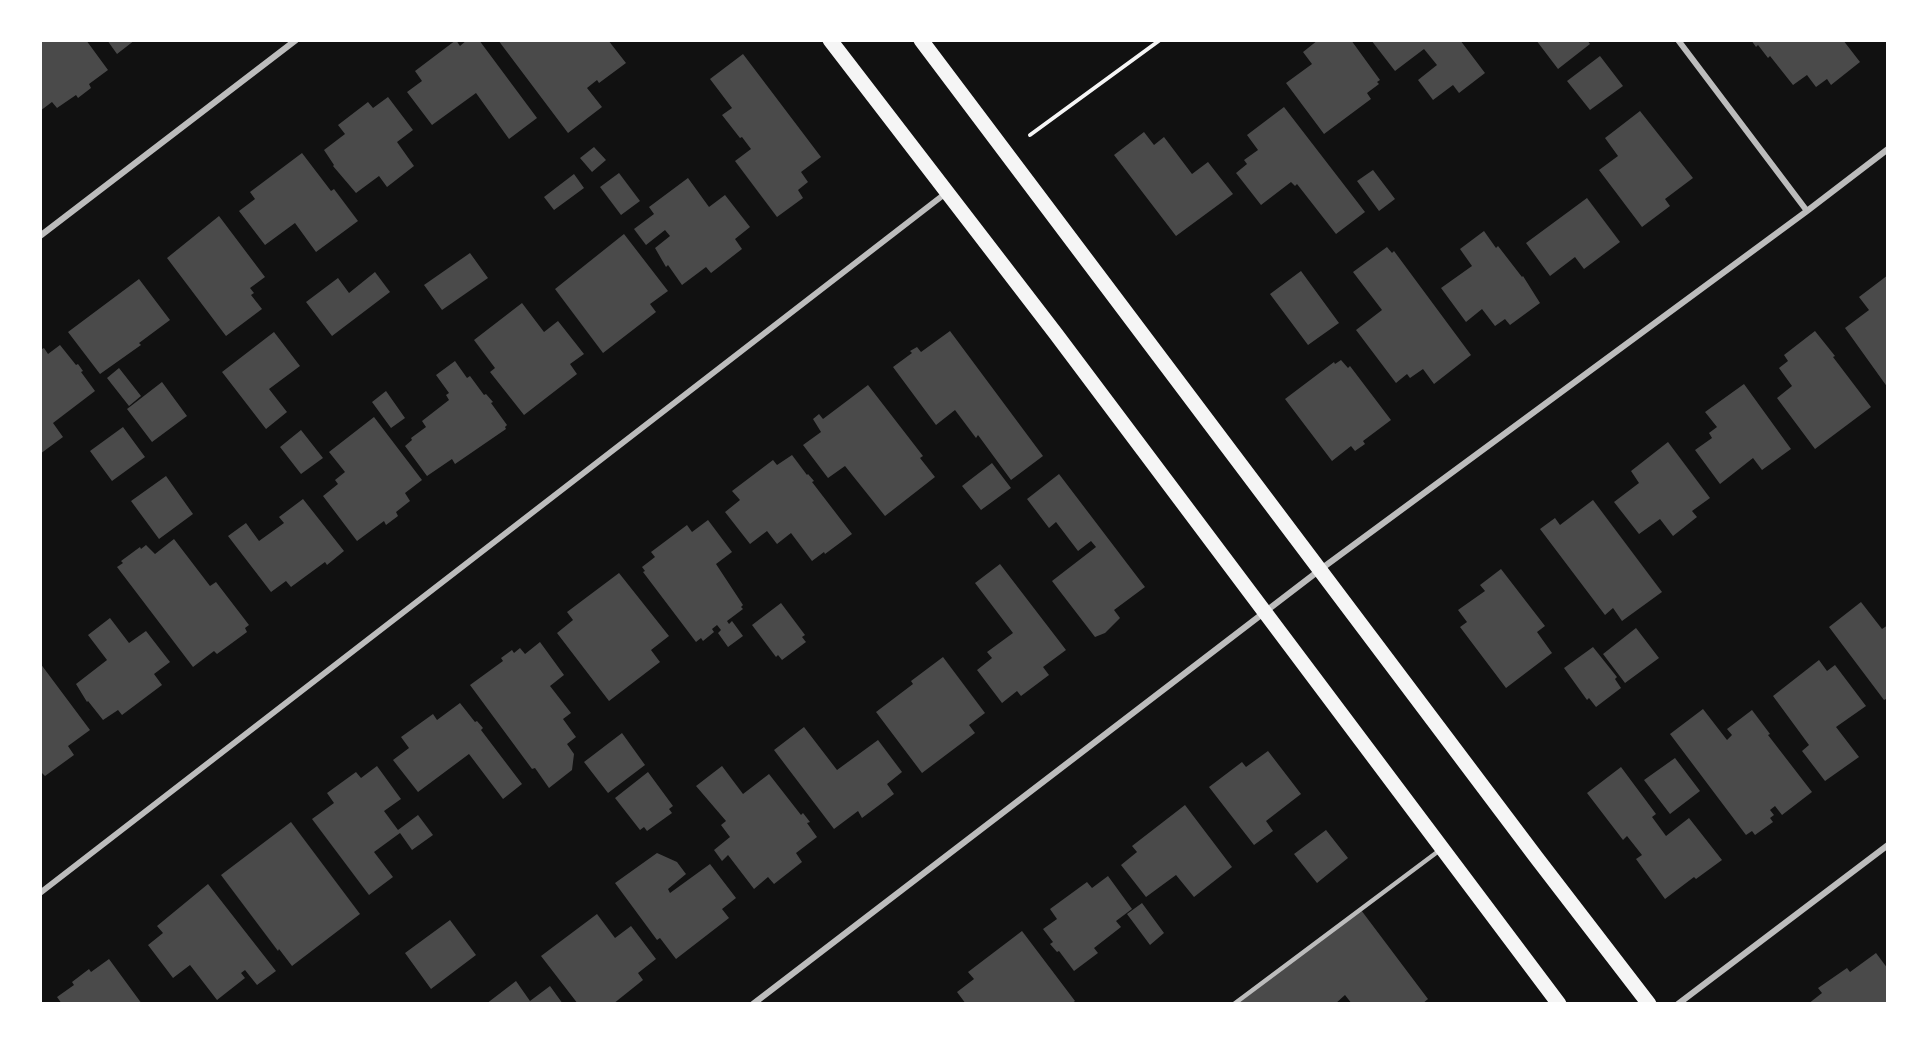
<!DOCTYPE html>
<style>
body{margin:0}
#map{position:relative;width:1928px;height:1044px;overflow:hidden;background:#111;font-family:Karla,sans-serif}
canvas{display:block}
.frame{position:absolute;inset:0;border:42px solid #fff;pointer-events:none}
</style>
<div id="map">
<canvas width="1928" height="1044"></canvas>
<div class="frame"></div>
</div>
<script>
const context = document.querySelector('canvas').getContext('2d');
context.lineJoin = 'round';
function fill(path, color) { context.fillStyle = color; context.fill(path, 'evenodd'); }
const shape = rows => new Path2D(rows.map(r => 'M' + r).join(''));
function stroke(path, color, width, dash) { context.strokeStyle = color; context.lineWidth = width; context.lineCap = dash ? 'butt' : 'round'; context.setLineDash(dash || []); context.stroke(path); }
fill(shape([
 [40,40,86,40,108,70,89,84,91,88,78,98,76,95,57,108,52,102,40,111],
 [107,40,135,40,117,54],
 [456,40,460,46,467,40,479,40,537,118,509,139,476,93,432,125,407,92,422,81,415,71],
 [498,40,608,40,626,63,599,83,597,80,587,88,602,107,568,133],
 [1318,40,1351,40,1380,80,1377,82,1379,84,1367,93,1371,99,1324,134,1286,83,1312,64,1303,52],
 [1371,40,1460,40,1485,73,1459,93,1453,85,1433,100,1418,80,1437,65,1424,49,1395,71],
 [1536,40,1587,40,1590,44,1558,69],
 [1751,40,1843,40,1860,62,1831,85,1827,79,1816,87,1807,75,1793,85,1770,56,1768,58,1758,45,1756,47],
 [743,54,821,157,801,172,808,182,798,190,803,198,777,217,735,161,751,149,742,137,740,138,722,115,732,108,710,79],
 [1600,56,1623,86,1590,110,1567,81],
 [388,97,413,130,397,142,414,166,387,187,379,176,356,193,333,166,334,165,324,150,345,134,338,125,368,102,373,108],
 [1284,107,1365,212,1336,234,1297,184,1295,186,1291,182,1261,205,1236,173,1247,164,1244,160,1258,150,1247,135],
 [1640,111,1693,178,1665,199,1670,206,1642,227,1599,170,1618,156,1605,138],
 [1144,132,1154,145,1164,137,1192,174,1208,162,1233,194,1176,236,1114,155],
 [594,147,606,160,592,172,580,158],
 [302,153,331,191,334,189,358,221,316,252,295,223,265,245,239,211,255,199,250,192],
 [1373,170,1395,199,1379,211,1357,181],
 [619,173,640,201,621,215,600,187],
 [574,174,584,188,554,210,544,197],
 [688,178,709,207,725,195,750,227,735,239,742,249,711,273,706,267,682,285,668,265,666,267,655,248,670,236,665,230,646,245,634,229,654,214,649,207],
 [1587,198,1620,242,1584,269,1575,257,1550,276,1526,243],
 [219,216,265,277,250,288,254,293,251,295,262,309,226,336,167,258],
 [1484,231,1496,248,1498,246,1522,277,1523,276,1540,303,1510,325,1505,319,1495,326,1482,309,1466,322,1441,288,1472,266,1460,249],
 [624,234,668,291,650,304,656,312,603,353,555,289],
 [1387,247,1392,253,1394,251,1471,355,1434,384,1423,369,1410,378,1407,374,1396,383,1356,330,1382,310,1353,272],
 [470,253,488,278,442,310,424,285],
 [1301,271,1339,323,1308,345,1270,294],
 [375,272,390,292,332,336,306,302,338,278,349,293],
 [1888,275,1888,388,1845,328,1869,310,1859,297],
 [139,279,170,320,139,343,141,345,100,374,68,332],
 [522,303,544,332,558,321,584,354,570,364,577,374,524,415,490,372,495,368,474,340],
 [950,331,1043,456,1011,480,978,435,976,438,955,410,936,425,893,367,912,353,910,351,917,347,921,352],
 [1815,331,1835,356,1833,357,1871,407,1815,449,1777,398,1792,386,1779,368,1788,361,1784,355],
 [274,332,300,366,269,389,287,412,266,429,222,372],
 [60,345,76,365,78,364,83,371,81,372,95,391,53,423,63,437,40,454,40,350,44,348,48,354],
 [1341,360,1348,368,1350,366,1391,420,1363,441,1365,444,1355,451,1351,446,1332,461,1285,399,1334,362,1335,364],
 [455,361,467,378,470,376,484,395,486,394,493,402,491,403,507,425,505,427,506,429,455,464,452,459,427,476,405,446,412,440,411,438,426,427,422,421,449,400,446,395,449,393,436,375],
 [119,368,141,396,129,406,107,378],
 [162,382,187,416,152,442,127,409],
 [1744,384,1791,449,1762,470,1753,458,1720,484,1695,450,1712,438,1709,433,1717,427,1705,412],
 [868,385,923,456,920,458,935,477,885,516,845,466,828,478,803,445,821,432,813,419,819,414,823,419],
 [386,391,405,418,391,428,372,402],
 [374,417,422,480,405,493,410,501,396,512,398,516,386,525,384,521,357,541,323,496,338,484,335,480,345,472,329,452],
 [123,427,145,457,112,481,90,451],
 [301,430,323,458,301,474,280,447],
 [1668,442,1710,498,1692,511,1697,517,1673,536,1660,519,1639,534,1614,502,1639,483,1631,471],
 [792,455,807,475,808,474,814,481,812,482,852,534,825,554,824,552,812,561,791,533,777,544,767,531,750,544,725,512,740,500,732,491,773,460,777,465],
 [992,463,1011,488,981,510,962,486],
 [1059,474,1145,587,1114,610,1120,618,1105,633,1095,637,1052,581,1096,547,1091,541,1078,551,1056,522,1049,528,1027,499],
 [166,476,193,514,159,539,131,501],
 [303,499,344,551,327,565,325,562,291,587,286,581,271,592,228,536,246,523,259,541,284,523,279,517],
 [1593,500,1662,592,1622,621,1613,608,1605,615,1540,529,1555,518,1560,525],
 [708,520,732,552,716,564,743,605,741,607,743,609,727,621,729,624,732,621,743,636,728,647,718,633,721,630,717,625,712,629,714,632,703,641,701,638,696,642,643,572,645,571,642,567,655,557,651,552,687,525,692,532],
 [174,539,210,586,216,582,249,625,245,628,247,632,217,654,214,651,193,667,117,567,123,563,121,561,140,547,141,549,146,545,155,554],
 [1000,564,1066,650,1043,667,1049,675,1021,696,1017,691,1002,703,977,670,992,658,987,652,1013,633,975,583],
 [1501,569,1545,626,1537,632,1552,653,1506,688,1460,627,1467,622,1458,610,1485,591,1480,585],
 [619,573,669,636,651,650,660,662,609,701,557,633,573,620,567,612],
 [1861,602,1882,629,1888,625,1888,698,1884,700,1829,627],
 [781,603,805,635,802,637,806,642,782,660,778,655,776,657,752,625],
 [110,618,129,643,146,631,170,662,154,674,162,685,122,715,118,710,103,720,88,701,87,702,76,684,107,660,88,635],
 [1636,628,1659,658,1625,683,1603,654],
 [540,642,564,675,550,686,571,713,563,719,576,737,567,744,574,754,572,770,549,788,535,768,532,769,470,685,503,661,501,658,512,650,514,653,520,648,525,654],
 [1593,647,1617,677,1615,679,1621,688,1596,707,1589,698,1587,700,1564,668],
 [943,657,985,713,969,725,975,733,922,773,876,712,913,684,911,681],
 [1819,660,1827,671,1835,665,1866,706,1836,727,1859,757,1825,781,1802,751,1809,745,1773,696],
 [40,663,90,730,68,746,74,755,45,776,40,771],
 [460,703,475,722,477,721,483,728,481,730,522,784,503,799,469,754,418,792,393,760,409,748,401,737,433,714,437,720],
 [1703,709,1727,740,1732,735,1727,729,1752,710,1770,734,1768,735,1812,792,1782,815,1775,806,1770,810,1774,815,1770,818,1773,822,1755,835,1752,831,1746,835,1670,734],
 [804,727,837,770,878,740,902,772,887,784,894,794,862,818,858,811,834,829,774,750],
 [622,733,645,765,608,793,584,762],
 [1268,751,1301,794,1266,821,1273,831,1254,845,1209,787,1242,762,1246,767],
 [1675,758,1700,791,1670,814,1644,780],
 [377,766,401,799,384,811,398,830,418,815,433,835,412,850,400,833,374,852,393,877,369,895,312,819,334,803,327,793,356,772,361,778],
 [722,766,743,794,769,774,801,815,803,813,810,822,807,823,817,837,796,853,802,862,774,884,768,877,754,889,728,855,722,861,714,850,730,837,721,825,726,821,696,786],
 [1621,767,1656,814,1652,817,1666,836,1689,818,1722,860,1696,879,1694,877,1665,899,1636,859,1642,855,1627,836,1623,840,1587,793],
 [648,772,673,806,669,809,672,813,647,831,644,827,640,830,615,798],
 [1185,805,1232,867,1194,897,1176,875,1146,897,1121,865,1137,852,1132,846],
 [291,822,360,914,292,966,279,949,278,951,221,875],
 [1326,830,1348,858,1317,883,1294,854],
 [657,853,677,862,686,874,668,889,670,893,710,864,736,898,722,909,729,918,676,959,660,938,657,940,615,883],
 [1108,876,1132,909,1116,921,1121,927,1094,948,1098,953,1074,971,1059,951,1057,952,1050,944,1053,942,1043,929,1057,919,1050,909,1087,882,1092,888],
 [208,884,276,971,257,985,245,970,241,973,245,978,217,1000,190,965,173,978,148,945,163,933,157,926],
 [1142,903,1164,933,1150,945,1127,914],
 [1361,910,1428,999,1422,1004,1352,1004,1345,995,1335,1004,1237,1004],
 [597,914,615,938,631,926,656,959,638,973,643,980,613,1004,578,1004,541,956],
 [450,920,476,955,431,989,405,953],
 [1022,931,1075,1001,1071,1004,966,1004,957,992,974,979,968,972],
 [1876,953,1888,969,1888,1004,1808,1004,1822,993,1818,988,1847,968,1850,972],
 [109,959,142,1004,62,1004,57,997,74,985,72,982,89,969,91,972],
 [516,981,530,1001,550,986,563,1004,486,1004]
]), '#4a4a4a');
stroke(shape([
 [1030,135,1160,40]
]), '#f5f5f5', 4);
stroke(shape([
 [1234,1004,1440,850]
]), '#bcbcbc', 4.5);
stroke(shape([
 [1678,40,1807,211],
 [40,236,296,40],
 [40,893,946,193],
 [753,1004,1321,569,1807,211,1888,149],
 [1678,1004,1888,845]
]), '#bcbcbc', 6);
stroke(shape([
 [830,40,1056,334,1559,1004],
 [921,40,1536,857,1649,1004]
]), '#f5f5f5', 15);
</script>
